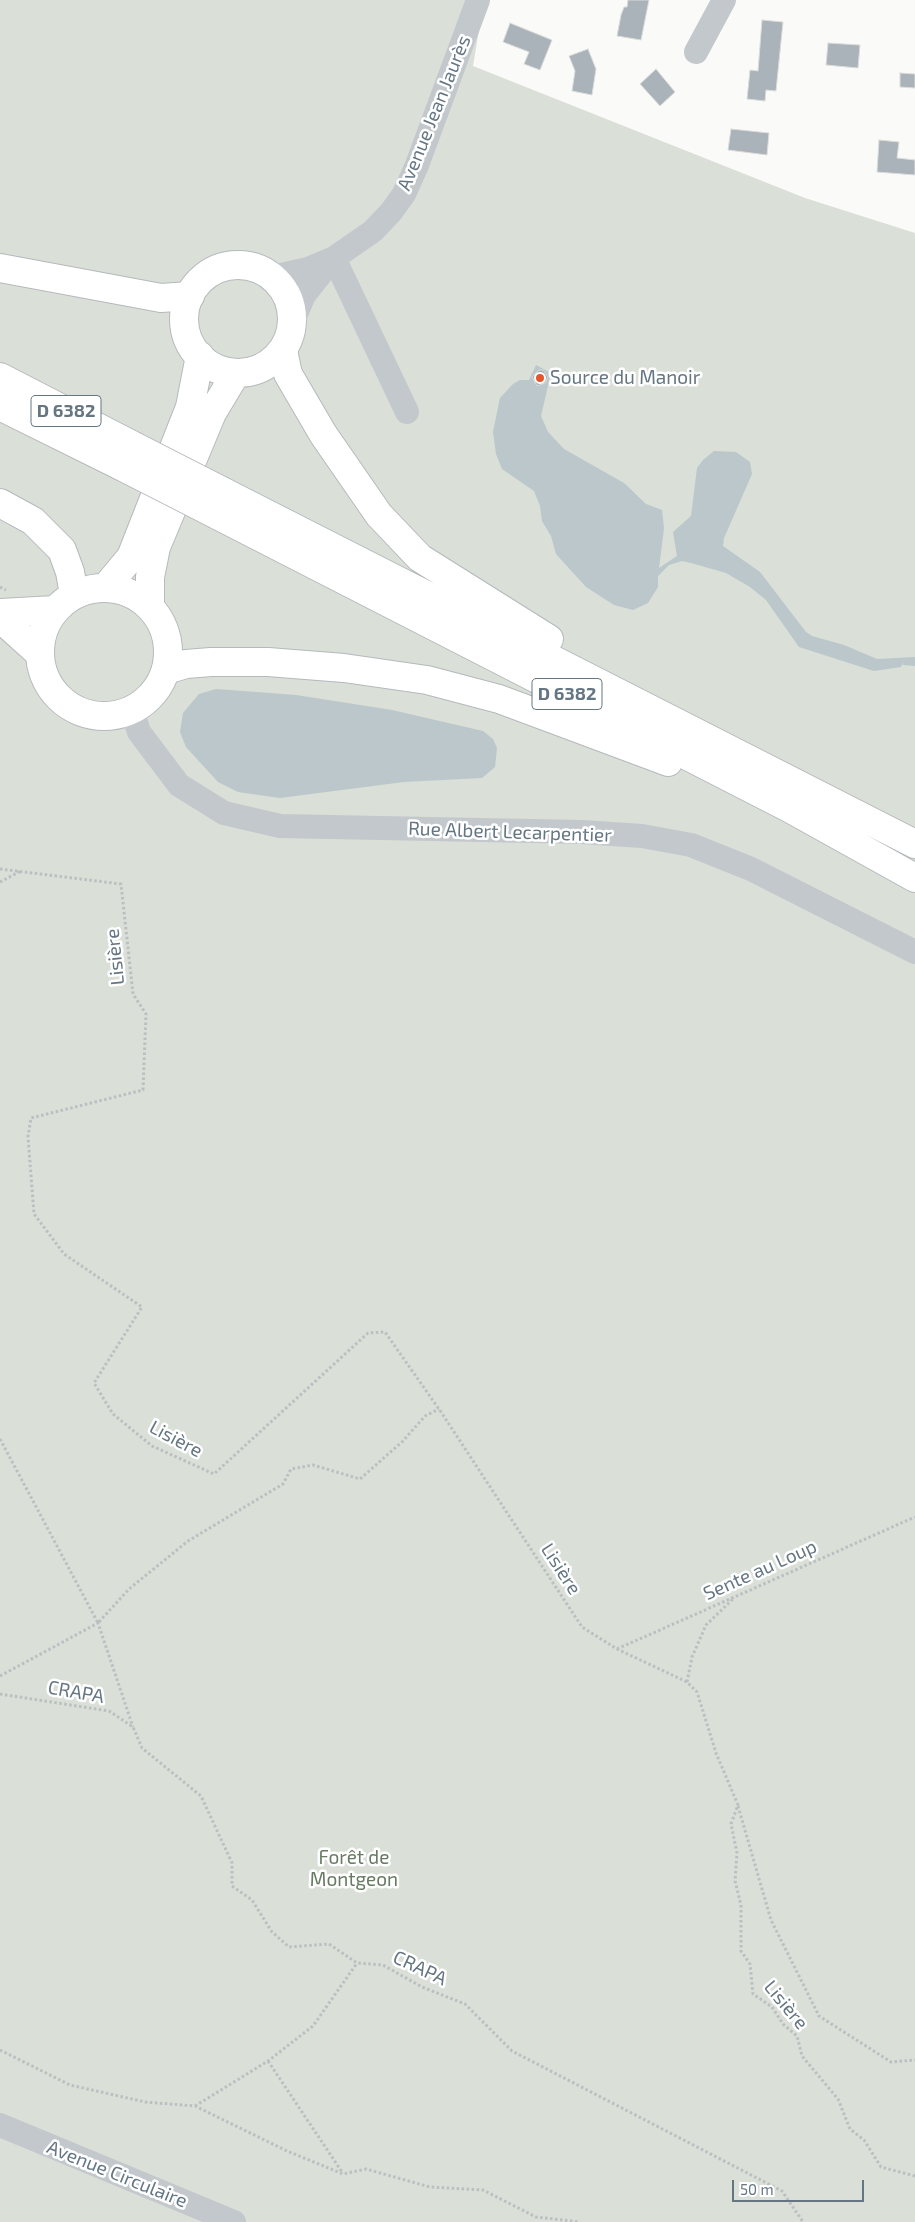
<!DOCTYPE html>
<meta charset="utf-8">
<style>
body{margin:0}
#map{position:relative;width:915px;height:2222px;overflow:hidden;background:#fafaf8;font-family:"Exo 2",sans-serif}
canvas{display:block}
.scale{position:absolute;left:732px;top:2180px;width:132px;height:22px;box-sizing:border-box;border:2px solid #657683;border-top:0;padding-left:6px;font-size:15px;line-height:18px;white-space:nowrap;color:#657683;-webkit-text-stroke:4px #fff;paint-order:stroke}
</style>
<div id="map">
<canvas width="915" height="2222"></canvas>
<div class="scale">50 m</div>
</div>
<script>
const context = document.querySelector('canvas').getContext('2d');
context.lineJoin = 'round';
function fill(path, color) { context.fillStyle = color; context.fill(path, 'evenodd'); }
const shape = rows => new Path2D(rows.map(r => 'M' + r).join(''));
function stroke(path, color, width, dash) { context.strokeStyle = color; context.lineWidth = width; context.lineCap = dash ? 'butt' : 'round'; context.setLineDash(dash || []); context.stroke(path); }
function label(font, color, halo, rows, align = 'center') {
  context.font = font + ' "Exo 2",sans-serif'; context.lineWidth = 5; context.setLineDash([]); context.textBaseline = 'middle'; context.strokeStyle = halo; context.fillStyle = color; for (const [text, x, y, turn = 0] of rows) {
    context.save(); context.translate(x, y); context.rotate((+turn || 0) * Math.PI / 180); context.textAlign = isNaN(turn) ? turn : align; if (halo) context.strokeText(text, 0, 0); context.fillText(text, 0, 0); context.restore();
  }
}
fill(shape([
 [0,0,484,0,473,66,805,198,915,233,915,2222,0,2222]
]), '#dadfd7');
fill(shape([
 [536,365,551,373,541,416,548,432,564,449,624,483,646,504,662,510,664,528,659,568,677,556,673,532,691,516,697,468,703,460,714,451,736,452,750,462,752,474,724,538,723,546,760,572,806,632,812,636,844,645,877,659,915,657,915,666,903,665,904,662,901,667,874,671,799,647,766,600,750,587,726,573,691,563,682,561,669,565,658,576,658,587,648,603,633,610,614,605,586,587,556,554,551,536,542,521,540,506,534,491,502,469,496,454,493,432,500,398,513,384,520,380,529,380],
 [216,689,296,695,392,710,483,731,493,739,497,748,495,767,482,778,404,782,280,798,238,792,218,782,186,747,180,732,183,713,199,694]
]), '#bbc7cb');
const building = shape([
 [628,0,649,0,641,40,617,36,621,15,624,7,627,7,628,0],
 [762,20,783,22,776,91,766,90,765,101,747,99,750,70,758,71,762,20],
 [510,23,552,40,540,70,524,64,529,52,503,42,510,23],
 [828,43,860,45,858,68,826,65,828,43],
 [588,49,596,69,592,95,572,91,575,71,569,56,588,49],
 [656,69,675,92,660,106,640,84,656,69],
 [900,73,915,74,915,88,900,87,900,73],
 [731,129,769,133,767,155,728,150,731,129],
 [879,140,899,142,897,158,915,160,915,175,877,172,879,140],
 [539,370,543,370,548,377,545,383,537,386,532,377,539,370]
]);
fill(building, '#aab3b9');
stroke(building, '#dcdcda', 1);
const major = shape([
 '184 319a54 54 0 1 1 108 0a54 54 0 1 1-108 0Z',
 [106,587,131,557,190,407,200,356],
 '40 652a64 64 0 1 1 128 0a64 64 0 1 1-128 0Z',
 [150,606,150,577,156,547,212,413,236,373],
 [0,613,55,610],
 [0,618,39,653]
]);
const highway = shape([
 [0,268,161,298,190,296],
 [283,350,288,374,323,434,379,515,420,558,549,639],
 [0,377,132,445],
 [0,406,121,466],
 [224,492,915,844],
 [0,503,33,521,62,550,70,572,74,594],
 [217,515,789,808,915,878],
 [166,670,186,664,211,662,268,662,344,668,427,680,499,699,668,762]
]);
stroke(major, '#b5babe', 30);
stroke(highway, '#b4b9bd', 30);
stroke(shape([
 [0,587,6,590],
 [0,869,121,884,133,994,146,1014,143,1090,31,1118,28,1137,34,1214,64,1254,142,1307,94,1383,113,1414,152,1446,214,1474,368,1333,385,1332,441,1412,582,1627,617,1649,687,1682,697,1692,716,1753,738,1805,731,1824,737,1853,735,1881,741,1905,741,1951,750,1964,753,1994,772,2007,783,2024,797,2036,802,2056,838,2099,850,2129,864,2140,881,2167,915,2176],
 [0,882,21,871],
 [0,1439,98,1623,129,1589,188,1541,283,1484,291,1469,313,1465,360,1479,403,1441,425,1416,439,1409],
 [617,1649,915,1517],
 [0,1676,98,1623,133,1727],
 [687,1682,692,1657,706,1625,734,1598],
 [0,1694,109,1711,133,1727,142,1748,201,1796,232,1863,232,1886,252,1900,272,1932,289,1947,329,1944,357,1963,383,1965,422,1987,465,2004,512,2051,782,2191,803,2222],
 [738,1806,771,1920,819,2016,891,2062,915,2060],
 [0,2050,70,2085,145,2102,195,2106,287,2151,343,2174,366,2169,430,2187,483,2190,536,2217,580,2222],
 [268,2061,342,2172],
 [195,2106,268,2061,313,2026,357,1963]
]), '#bbbfc2', 3, [2.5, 2.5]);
stroke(shape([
 [696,52,724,0],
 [334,258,407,412],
 [272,277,308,269,334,258,373,231,391,212,404,194,417,165,478,0],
 [293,321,304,295,331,261],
 [132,710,139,732,179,785,224,813,280,826,582,832,642,836,691,845,751,869,915,952],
 [0,2125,234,2222]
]), '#c3c8cc', 24);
stroke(major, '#fff', 28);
stroke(highway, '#fff', 28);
const highwayBridge = shape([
 [132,445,224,492],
 [121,466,217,515]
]);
stroke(highwayBridge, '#b4b9bd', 30, []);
stroke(highwayBridge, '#fff', 28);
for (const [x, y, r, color] of [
 [540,378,5,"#e4572e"]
]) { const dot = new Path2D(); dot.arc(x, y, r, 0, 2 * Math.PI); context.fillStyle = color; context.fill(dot); stroke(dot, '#fff', 2); }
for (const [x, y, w] of [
 [66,411,70],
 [567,694,70]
]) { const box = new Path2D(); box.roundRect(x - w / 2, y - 15.5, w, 31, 4); context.fillStyle = '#fff'; context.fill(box); stroke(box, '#657683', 1); }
label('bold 18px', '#657683', null, [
 ["D 6382",66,411],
 ["D 6382",567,694]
]);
label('19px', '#657683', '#fff', [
 ["Avenue Jean Jaurès",434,113,-68],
 ["Rue Albert Lecarpentier",510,832,2],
 ["Lisière",115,957,-96],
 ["Lisière",176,1439,28],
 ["Lisière",561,1569,57],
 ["Sente au Loup",760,1570,-24],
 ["CRAPA",76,1692,10],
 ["CRAPA",420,1968,25],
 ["Lisière",786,2005,50],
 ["Avenue Circulaire",117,2174,22]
]);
label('19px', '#657683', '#fff', [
 ["Source du Manoir",550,378]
], 'left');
label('19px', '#687a64', '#fff', [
 ["Forêt de",354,1858],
 ["Montgeon",354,1880]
]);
</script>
